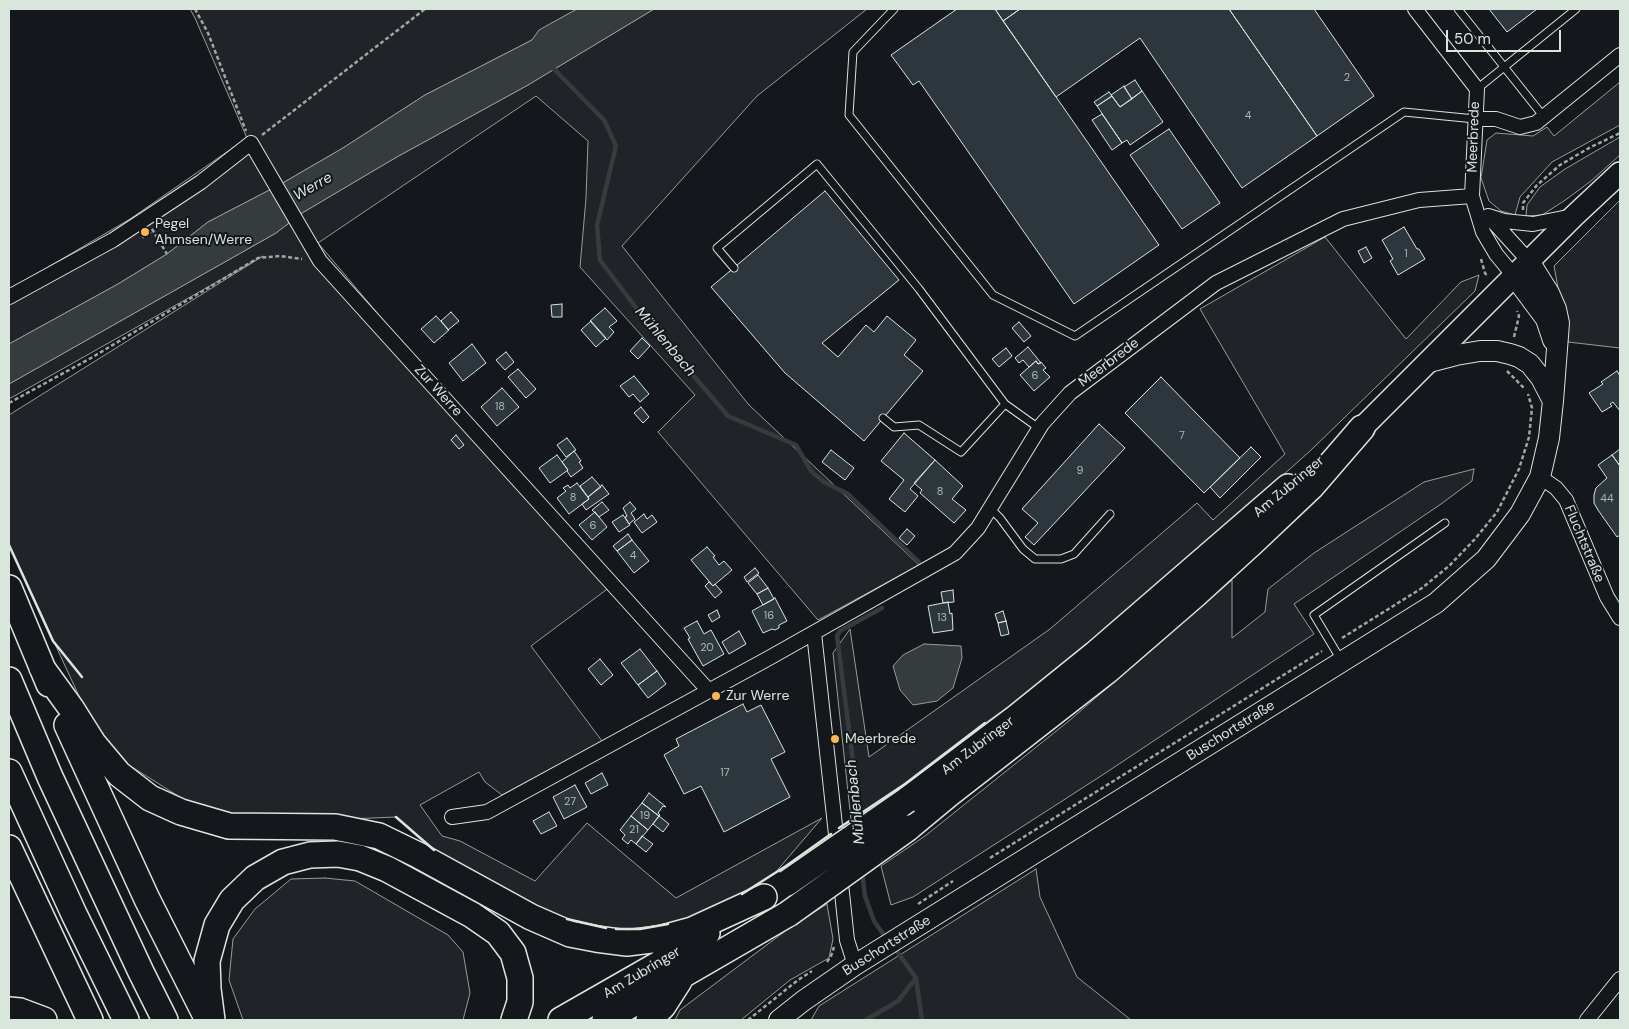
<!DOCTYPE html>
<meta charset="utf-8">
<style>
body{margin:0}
#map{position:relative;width:1629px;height:1029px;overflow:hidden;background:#14181c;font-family:"DM Sans",sans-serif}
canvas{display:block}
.frame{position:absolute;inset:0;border:10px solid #d8e6dc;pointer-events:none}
.scale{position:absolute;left:1446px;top:30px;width:115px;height:22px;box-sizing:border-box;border:2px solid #d8e6dc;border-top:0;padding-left:6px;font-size:15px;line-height:18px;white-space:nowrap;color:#d8e6dc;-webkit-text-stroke:4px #14181c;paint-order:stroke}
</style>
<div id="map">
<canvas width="1629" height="1029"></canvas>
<div class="frame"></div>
<div class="scale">50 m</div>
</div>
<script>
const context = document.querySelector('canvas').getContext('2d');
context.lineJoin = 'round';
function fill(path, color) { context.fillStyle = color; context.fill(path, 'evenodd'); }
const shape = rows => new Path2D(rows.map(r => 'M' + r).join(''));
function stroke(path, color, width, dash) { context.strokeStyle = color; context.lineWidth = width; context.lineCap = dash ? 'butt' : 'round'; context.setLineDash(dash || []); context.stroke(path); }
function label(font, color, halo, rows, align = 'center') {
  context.font = font + ' "DM Sans",sans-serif'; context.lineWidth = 4; context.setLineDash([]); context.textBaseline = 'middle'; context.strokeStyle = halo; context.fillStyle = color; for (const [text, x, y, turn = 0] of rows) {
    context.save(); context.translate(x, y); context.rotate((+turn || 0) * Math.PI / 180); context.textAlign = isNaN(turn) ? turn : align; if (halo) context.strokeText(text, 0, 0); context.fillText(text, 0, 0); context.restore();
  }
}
const green = shape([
 [190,9,577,9,540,30,532,40,425,95,343,148,281,184,208,222,167,254,118,284,9,344,9,290,130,219,247,138,195,18,190,9],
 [654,9,867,9,757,96,622,246,749,405,919,565,818,620,658,432,695,395,580,267,586,198,588,141,536,96,318,243,395,334,387,339,610,587,531,646,602,741,502,795,485,782,479,772,420,805,442,836,460,841,535,881,587,823,676,898,822,818,775,873,745,892,710,910,679,921,640,929,615,929,567,919,539,907,434,849,396,817,348,819,236,815,183,799,124,762,86,711,9,545,9,415,263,256,9,399,9,384,276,233,302,213,395,158,528,85,654,9],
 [1620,82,1620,125,1552,162,1520,197,1515,215,1501,211,1489,201,1481,178,1487,140,1496,133,1533,136,1547,127,1554,136,1620,82],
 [1620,137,1620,155,1591,181,1564,201,1542,215,1526,216,1527,205,1540,187,1565,169,1620,137],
 [1620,200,1620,348,1568,342,1554,266,1620,200],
 [1325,237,1406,339,1461,282,1479,275,1475,291,1310,451,1199,550,1049,679,985,723,905,784,851,820,833,653,850,629,869,757,1050,629,1197,503,1213,520,1285,454,1200,309,1325,237],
 [1474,469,1472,481,1441,504,1294,604,1314,634,1104,774,913,897,891,905,881,866,925,836,1070,720,1232,580,1232,638,1265,612,1268,589,1314,553,1424,482,1474,469],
 [1036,869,1040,897,1077,977,1131,1020,811,1020,819,1006,1036,869],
 [325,878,355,881,448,935,463,952,470,993,463,1020,243,1020,229,980,233,939,255,909,291,879,325,878],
 [827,904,833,939,829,958,790,980,741,1020,675,1020,680,1010,788,929,827,904]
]);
fill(green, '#202428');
stroke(green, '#939e99', 1);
const water = shape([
 [577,9,654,9,528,85,395,158,302,213,276,233,9,384,9,344,118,284,167,254,208,222,281,184,343,148,425,95,532,40,539,30,577,9],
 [924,644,961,646,962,658,953,688,937,701,913,705,900,690,893,666,903,655,924,644]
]);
fill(water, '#363b3e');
stroke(water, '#939e99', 1);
stroke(shape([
 [551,66,604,120,616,146,597,225,600,260,640,313,728,416,796,445,811,471,824,482,848,494,919,562],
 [857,824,853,787,853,761,837,636,840,631,882,608],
 [862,872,865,896,874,921,886,938],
 [893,946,916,978,922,1020],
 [866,1020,898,1001,916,978]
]), '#363b3e', 4.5);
const building = shape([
 [957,9,995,9,1159,245,1074,304,919,81,913,85,891,55,957,9],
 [995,9,1020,9,1003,21,995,9],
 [1020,9,1229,9,1317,136,1242,188,1140,38,1056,97,1003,21,1020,9],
 [1229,9,1314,9,1374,96,1317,136,1229,9],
 [1489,9,1537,9,1507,32,1489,9],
 [1135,80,1142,91,1132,99,1124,87,1135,80],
 [1124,86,1132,99,1120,107,1111,95,1124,86],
 [1142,91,1163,122,1130,145,1127,140,1122,143,1097,106,1112,96,1120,107,1142,91],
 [1109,92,1112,96,1097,106,1094,102,1109,92],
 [1102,114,1122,143,1112,150,1092,120,1102,114],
 [1169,129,1220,203,1182,229,1130,155,1169,129],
 [825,191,899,280,822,343,838,357,866,325,874,332,887,316,916,340,904,355,923,371,864,441,785,373,711,287,825,191],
 [147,226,151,233,143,238,139,231,147,226],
 [1404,227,1417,249,1419,249,1425,259,1398,275,1390,261,1393,259,1382,240,1404,227],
 [1366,247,1372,258,1364,263,1358,251,1366,247],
 [562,304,562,317,552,317,551,305,562,304],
 [605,308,617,321,609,327,614,332,607,340,590,321,605,308],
 [451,312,459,321,448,330,441,321,451,312],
 [436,316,449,330,434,343,421,329,436,316],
 [591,321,606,338,596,347,581,330,591,321],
 [1019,322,1031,336,1024,342,1012,328,1019,322],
 [642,338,650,346,638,359,630,351,642,338],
 [472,344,486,363,463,381,449,363,472,344],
 [1028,347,1041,363,1038,364,1036,361,1029,367,1023,360,1019,363,1015,358,1028,347],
 [1006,348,1012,356,999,367,992,359,1006,348],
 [506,352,514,362,505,370,496,360,506,352],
 [1036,361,1038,364,1041,362,1046,368,1043,370,1050,377,1034,391,1020,375,1036,361],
 [518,369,536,389,526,398,508,377,518,369],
 [1617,371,1620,376,1620,411,1613,402,1610,404,1612,406,1602,412,1589,393,1603,384,1601,382,1617,371],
 [634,376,649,394,640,402,633,394,629,397,620,386,634,376],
 [1161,377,1240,458,1204,493,1125,413,1161,377],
 [502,388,519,407,497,426,481,407,502,388],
 [641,407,649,417,643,423,634,413,641,407],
 [1099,424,1125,448,1034,545,1025,537,1038,523,1022,509,1099,424],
 [904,433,935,460,910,489,918,496,905,512,889,499,904,480,881,461,904,433],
 [456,435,464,445,459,449,451,440,456,435],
 [567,438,576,450,566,457,557,445,567,438],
 [1251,447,1261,457,1220,498,1210,487,1251,447],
 [1620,449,1620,466,1612,455,1620,449],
 [831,450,854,468,845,480,822,462,831,450],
 [574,451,581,461,579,462,583,468,571,477,567,471,568,470,562,462,574,451],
 [557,455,568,470,550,483,539,468,557,455],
 [1612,455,1620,466,1620,535,1617,537,1598,510,1594,503,1594,495,1596,488,1607,478,1598,465,1612,455],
 [935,460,963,486,952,499,966,510,954,523,920,493,922,490,914,483,935,460],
 [592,477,601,487,588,497,580,486,592,477],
 [577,483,589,499,569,514,557,498,566,491,563,488,568,485,570,488,577,483],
 [602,485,609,494,586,510,582,504,589,499,588,497,602,485],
 [602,502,609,510,599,517,592,510,602,502],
 [630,502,636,509,631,513,635,519,629,524,625,517,627,516,623,508,630,502],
 [595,512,607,527,592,540,579,525,595,512],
 [644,514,647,519,652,515,657,522,642,533,634,522,644,514],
 [623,515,630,525,619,532,612,522,623,515],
 [907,529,915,536,907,545,899,538,907,529],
 [628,534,632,540,617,551,613,546,628,534],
 [632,540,649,561,634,573,617,551,632,540],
 [707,547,715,556,713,557,719,565,724,561,732,570,713,586,691,560,707,547],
 [755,568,759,573,747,582,744,577,755,568],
 [758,575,768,588,757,594,748,583,758,575],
 [709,582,713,586,715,584,722,592,715,598,705,586,709,582],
 [768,588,774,599,763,605,757,594,768,588],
 [953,590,954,602,943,603,941,592,953,590],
 [775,598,787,621,779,625,779,628,775,630,772,629,763,633,752,611,775,598],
 [948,602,950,614,952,613,953,630,933,633,928,606,948,602],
 [717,610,720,617,712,622,708,615,717,610],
 [1003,611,1006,621,998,623,995,614,1003,611],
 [697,621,704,634,711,630,724,654,703,666,688,639,690,638,684,628,697,621],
 [1006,621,1009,634,1001,636,998,623,1006,621],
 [739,631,746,644,729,654,722,642,739,631],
 [640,649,657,671,638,685,621,663,640,649],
 [600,659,613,675,601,685,588,669,600,659],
 [657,671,666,684,648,698,638,685,657,671],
 [743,704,747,712,761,705,785,752,771,759,790,797,724,832,701,786,684,794,664,755,679,746,676,739,743,704],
 [602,773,608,785,591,794,585,783,602,773],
 [575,785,587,807,564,819,553,797,575,785],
 [649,793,666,807,663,806,658,813,660,815,659,816,642,803,649,793],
 [642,803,659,816,648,830,631,816,642,803],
 [549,812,557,826,541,834,533,821,549,812],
 [631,816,648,830,636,844,631,840,628,844,622,839,625,835,620,830,631,816],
 [659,816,669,824,663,832,653,824,659,816],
 [642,836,653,844,646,852,636,844,642,836]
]);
fill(building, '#2c363c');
stroke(building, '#d8e6dc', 1);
const lane = shape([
 [894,9,853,52,849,115,993,295,1075,336,1404,112,1475,119],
 [1458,9,1544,117],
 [1477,89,1576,9],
 [734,268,717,248,817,164,919,289,1005,404,961,452,919,425,894,427,883,418],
 [1005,404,1040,429],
 [990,508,1000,518,1023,549,1035,559,1061,559,1074,554,1110,514],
 [1341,660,1314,615,1445,523]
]);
const street = shape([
 [1415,9,1477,89,1472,196,1483,232,1496,254,1514,276],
 [1475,119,1496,119,1520,127,1536,123,1620,55],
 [1488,216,1504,221,1533,224,1573,216],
 [1489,217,1529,261],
 [9,297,113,240,201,182,251,143,320,261,708,690],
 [1540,477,1556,488,1566,500,1607,597,1620,618],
 [814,633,838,853],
 [452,817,487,812,769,658,955,553,978,528,1042,424,1070,393,1216,283,1343,219,1419,200,1472,196],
 [840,874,847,940,855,965],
 [1587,1020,1620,979]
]);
const secondary = shape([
 [1514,276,1546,319,1553,340],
 [1429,362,1456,355,1480,351,1497,351,1510,354,1519,357,1530,364,1541,378,1553,401],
 [779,1020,803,1001,855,965,1436,603,1486,559,1520,514,1540,477,1549,438,1553,401,1559,323,1556,309,1549,293,1529,261]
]);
const primary = shape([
 [1362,428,1574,216,1620,173]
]);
const highway = shape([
 [9,588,49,684],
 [42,668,71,708,93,743,119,774,150,798,181,812,229,826,335,827,379,836,418,855,531,917,570,934,596,939,627,943,659,939,692,930,764,897],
 [9,680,50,777,141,972,165,1020],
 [67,725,147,899,206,1016],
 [9,772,74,914,126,1020],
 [907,800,1017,717,1095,654,1288,487],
 [908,828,949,794,1107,671,1196,594,1254,541,1311,487,1362,428],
 [9,848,90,1020],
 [9,1010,20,1011,44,1020],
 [212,1020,208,989,207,961,217,925,232,900,255,878,283,862,310,855,338,854,360,858,387,869,472,915,498,933,513,953,520,978,520,1002,514,1020],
 [561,1020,659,964,707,933],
 [605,1020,788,914],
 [649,1020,663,1006,679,981]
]);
stroke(lane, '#d8e6dc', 9);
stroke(street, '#d8e6dc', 16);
stroke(secondary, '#d8e6dc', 22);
stroke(primary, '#d8e6dc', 24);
stroke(highway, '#d8e6dc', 28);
stroke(shape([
 [195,9,208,33,246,131],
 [262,135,425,9],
 [1523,210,1523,203,1537,185,1560,165,1589,148,1620,133],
 [152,229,167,254],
 [1481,259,1485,273,1488,277],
 [1514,337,1519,316,1517,311],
 [1507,371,1524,388],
 [9,403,91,358,258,258,280,256,302,259],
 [1342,638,1422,588,1449,566,1475,539,1497,512,1519,469,1529,437,1532,408,1528,394],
 [990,858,1322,651],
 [918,904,953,881],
 [827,962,831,956,834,947],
 [748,1020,798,980,812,971]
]), '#9da8a2', 2.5, [4, 2.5]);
stroke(lane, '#14181c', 7);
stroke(street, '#14181c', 14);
stroke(secondary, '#14181c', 20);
stroke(primary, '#14181c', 21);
stroke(highway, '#14181c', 25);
const highwayBridge = shape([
 [787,883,907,800],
 [788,914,908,828]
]);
stroke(highwayBridge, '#d8e6dc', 28, []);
stroke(highwayBridge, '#14181c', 25);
stroke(shape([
 [9,545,53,641,82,677],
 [396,817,434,850],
 [839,828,905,784,985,723],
 [742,894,786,866,831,834],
 [567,919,606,928],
 [616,929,640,929,668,924]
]), '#d8e6dc', 2.5);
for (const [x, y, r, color] of [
 [145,232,5,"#ffb74d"],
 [716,696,5,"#ffb74d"],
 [835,739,5,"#ffb74d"]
]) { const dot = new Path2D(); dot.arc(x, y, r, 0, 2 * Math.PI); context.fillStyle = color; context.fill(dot); stroke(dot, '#14181c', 2); }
label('11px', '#adbab4', null, [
 ["2",1347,78],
 ["4",1248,116],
 ["1",1406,254],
 ["6",1035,376],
 ["18",500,407],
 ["7",1182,436],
 ["9",1080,471],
 ["8",940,492],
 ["8",573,498],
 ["44",1607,499],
 ["6",593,526],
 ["4",633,556],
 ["16",769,616],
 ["13",942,618],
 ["20",707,648],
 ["17",725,773],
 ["27",570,802],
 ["19",645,816],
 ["21",634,830]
]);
label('14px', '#d8e6dc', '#14181c', [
 ["Meerbrede",1474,137,-88],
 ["Meerbrede",1109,363,-37],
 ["Zur Werre",438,391,48],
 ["Am Zubringer",1289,487,-40],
 ["Fluchtstraße",1584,544,67],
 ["Buschortstraße",1231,731,-32],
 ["Am Zubringer",978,746,-37],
 ["Buschortstraße",887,946,-32],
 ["Am Zubringer",642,973,-31]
]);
label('14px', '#d8e6dc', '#14181c', [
 ["Pegel",155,224],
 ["Ahmsen/Werre",155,240],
 ["Zur Werre",726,696],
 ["Meerbrede",845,739]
], 'left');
label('italic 15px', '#d8e6dc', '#14181c', [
 ["Werre",313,187,-30],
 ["Mühlenbach",665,342,50],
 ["Mühlenbach",856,802,-96]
]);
</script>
